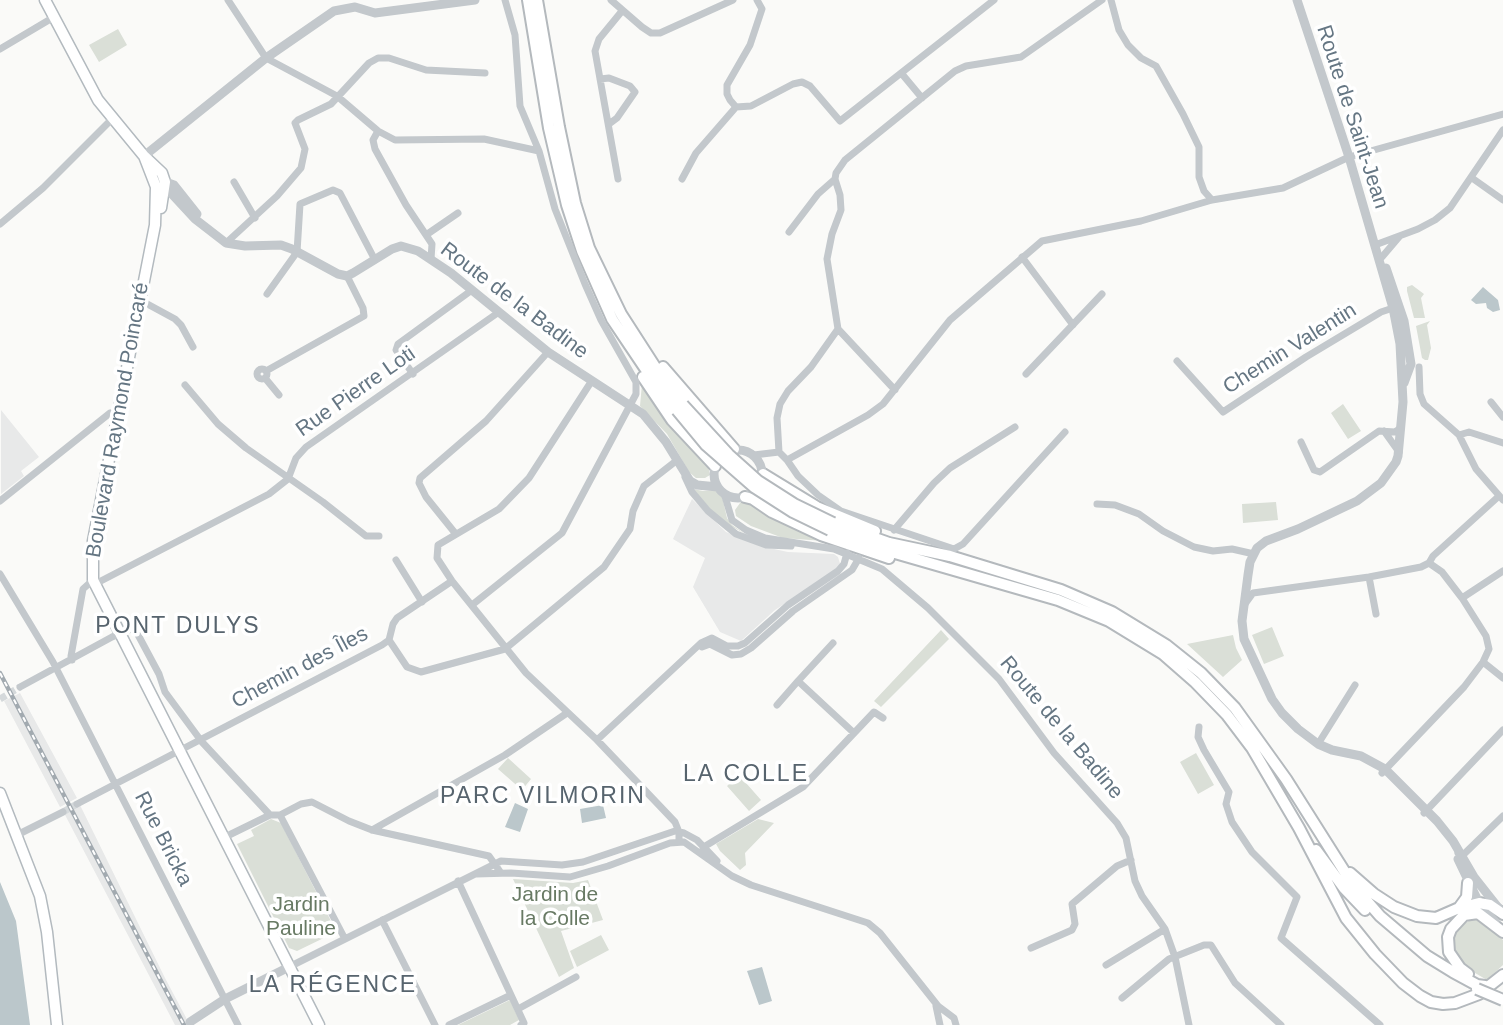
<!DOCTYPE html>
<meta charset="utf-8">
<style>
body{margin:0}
canvas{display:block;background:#fafaf8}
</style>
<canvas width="1503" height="1025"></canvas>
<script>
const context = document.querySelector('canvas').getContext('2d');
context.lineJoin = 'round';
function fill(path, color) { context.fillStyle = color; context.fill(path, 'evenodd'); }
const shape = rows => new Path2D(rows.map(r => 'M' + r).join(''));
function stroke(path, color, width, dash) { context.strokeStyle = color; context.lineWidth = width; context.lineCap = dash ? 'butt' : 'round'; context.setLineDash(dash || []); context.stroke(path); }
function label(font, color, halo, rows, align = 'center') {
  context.font = font + ' Helvetica,sans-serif'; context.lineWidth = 7; context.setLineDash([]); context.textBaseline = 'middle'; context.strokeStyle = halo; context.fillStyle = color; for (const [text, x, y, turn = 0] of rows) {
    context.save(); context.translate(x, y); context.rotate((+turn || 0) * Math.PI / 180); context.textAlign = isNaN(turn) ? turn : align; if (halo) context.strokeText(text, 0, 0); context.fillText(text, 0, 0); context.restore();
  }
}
fill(shape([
 [1,410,39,457,21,471,24,476,1,494],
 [692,499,726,532,760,546,788,552,834,554,838,557,841,567,775,610,741,641,720,632,693,587,705,558,673,539],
 [20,693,77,798,60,807,4,701],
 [80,805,165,978,190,1025,175,1025,64,813]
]), '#e8e9e9');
fill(shape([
 [118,29,127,45,99,62,89,45],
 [1412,285,1424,294,1421,298,1425,318,1414,318,1407,291,1407,287],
 [1430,321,1427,325,1431,348,1428,360,1425,360,1422,358,1416,326],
 [642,384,708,466,710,475,705,478,696,478,689,472,667,434,640,406],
 [1343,404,1361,431,1348,439,1331,413],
 [693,489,703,491,717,490,722,496,727,518,732,525,745,534,719,519],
 [1276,502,1278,520,1243,523,1242,504],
 [740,503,749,503,824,541,783,538,751,526,736,516,735,510],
 [1272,627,1284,656,1264,664,1252,635],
 [941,630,949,639,881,707,874,701],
 [1233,635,1236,648,1242,660,1223,677,1187,644],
 [1196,753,1214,785,1198,794,1180,762],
 [508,758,531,779,522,790,498,769],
 [739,775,761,800,749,811,727,786],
 [271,819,281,823,334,927,332,934,297,951,289,948,237,844,254,836,251,830],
 [758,819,774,823,745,853,746,865,740,870,720,851,716,844],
 [513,879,573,883,588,880,603,920,561,931,574,968,559,977],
 [1475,918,1494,930,1503,940,1503,965,1487,980,1470,970,1455,953,1454,935,1463,924],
 [601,935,609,950,577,967,570,951],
 [510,1000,519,1020,510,1025,458,1025]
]), '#dadfd7');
fill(shape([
 [1483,287,1498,300,1500,310,1493,312,1487,308,1486,303,1476,304,1471,300],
 [515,803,528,809,520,832,505,827],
 [603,805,606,818,582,823,580,809],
 [0,882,16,921,30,1025,0,1025],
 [762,967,772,1001,759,1005,747,971]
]), '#bbc7cb');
stroke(shape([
 [0,699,20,687],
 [63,812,77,804]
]), '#d5d9db', 7, [7, 3.5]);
const secondary = shape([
 [45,0,98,100,144,156,162,173,165,182,161,208],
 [144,156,156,187,155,225,93,541,93,580,319,1025],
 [0,793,40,896,47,932,57,1025]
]);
const trunk = shape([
 [528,0,549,128,567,205,582,251,612,319,651,377,677,410],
 [537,0,559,127,575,203,589,248,621,314,659,373,683,405],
 [663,367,734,449],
 [643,377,672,420,715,466],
 [763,474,817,507,875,531],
 [745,497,753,499,772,512,821,535,889,558],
 [833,523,889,543,950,556,1061,590,1112,612,1166,645,1201,673,1235,708,1286,779,1353,885,1380,916,1427,956,1453,972,1477,985,1485,986],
 [830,530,888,551,1058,600,1109,621,1163,654,1195,682,1227,715,1252,748,1299,828,1346,918,1375,954,1403,983,1420,996,1431,1002,1443,1004,1455,1003,1479,994,1503,975],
 [1316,850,1344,888,1365,910],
 [1350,873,1374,894,1394,907,1417,916,1436,918,1459,908,1479,903,1490,905,1503,914],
 [1459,908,1467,897,1468,883],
 [1468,974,1460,968,1449,952,1448,937,1451,929,1464,915,1478,913,1503,932]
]);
stroke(secondary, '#b3babf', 13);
stroke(trunk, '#b4b9bd', 14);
stroke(shape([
 [228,0,266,58,337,96,378,131,395,140,484,139,539,151,555,209,585,284,601,320,636,382,636,394,562,533,472,605],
 [505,0,515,35,520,106,539,151],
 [611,0,642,27,651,33,660,33,733,0],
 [757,0,762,9,750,45,727,85,727,94,730,100,736,107,751,106,793,84,802,82,810,86,840,121,994,0],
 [1111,0,1119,30,1128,45,1141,58,1156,66,1183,114,1199,147,1199,177,1204,191,1212,200],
 [0,49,54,17],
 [902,74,922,98],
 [600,79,609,78,630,86,635,92,617,118,609,124],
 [378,131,373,140,375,149,406,205,432,244,431,259],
 [1472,178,1503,200],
 [618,179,595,51,599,39,622,11],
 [682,179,696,153,736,107],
 [234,182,255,218],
 [0,224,43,188,113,118],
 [789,232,818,194,835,179],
 [426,235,458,213],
 [226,243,277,196,301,168,305,149,295,123,298,120,331,104,369,63,378,58,389,58,426,70,485,73],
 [1375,245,1418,229,1435,220,1450,208,1503,130],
 [1022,257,1073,325],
 [1382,257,1399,237],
 [267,294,297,252,300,204,333,190,340,193,375,260],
 [140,300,175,319,181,325,193,347],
 [838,329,895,390],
 [1177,361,1223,412,1306,357,1381,312,1393,308],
 [1419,367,1420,394,1424,404,1459,435,1476,469,1503,500],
 '257 374a5 5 0 1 1 10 0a5 5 0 1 1-10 0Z',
 [266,371,364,316,363,308,347,276],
 [413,374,396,350,398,344,472,290],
 [1026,374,1102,294],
 [265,378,279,395],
 [591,382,529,478,499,509,438,545,437,558,452,581,526,673,597,740,675,822,679,832,679,841],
 [185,385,218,424,246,448,323,502,366,536,379,536],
 [1491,402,1503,417],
 [1384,431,1399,452],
 [1459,435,1469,432,1503,443],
 [1301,442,1314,470,1320,472,1379,431,1395,432,1401,428],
 [779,452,777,418,780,404,788,391,811,367,838,329,827,259,832,234,841,210,840,195,835,179,836,173,845,160,955,71,966,66,1021,57,1102,0],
 [754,455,779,452,787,460,798,476,818,495,841,511,954,549,963,544,1065,432],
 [787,460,868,415,883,404,950,320,1042,241,1141,221,1212,200,1283,188,1349,157,1503,114],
 [685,477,692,492,708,511,736,534,766,545,791,546],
 [724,493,732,520,746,530,765,538,834,549,882,569,928,608,999,679,1054,753,1117,823,1126,838,1135,881,1142,896,1165,929,1175,957,1189,1025],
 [0,501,110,413,118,412],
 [1097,504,1115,505,1139,514,1163,531,1194,547,1213,551,1232,549,1254,554],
 [894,530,934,483,950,468,1015,427],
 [455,533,426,497,419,483,420,478,486,421,548,352],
 [396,560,422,602],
 [0,574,53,662,238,1025],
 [1369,577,1376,614],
 [95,584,269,494,288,479,296,458,306,447,499,312],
 [1462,598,1503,571],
 [1245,604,1253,593,1369,577,1421,567,1429,563,1433,556,1499,496],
 [389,640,407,667,421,672,505,649,604,567,630,529,633,511,644,486,676,461],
 [833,643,798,681,854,733],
 [702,647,710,644,732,655,741,654,751,648,793,611,852,570,859,558],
 [72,660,71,656,83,589,93,580],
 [1483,662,1503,678],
 [20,687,112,637,131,629,136,631,159,674,165,692,202,742,270,815,280,815,301,804,312,802,349,821,372,830,489,856,501,873],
 [777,705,798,681],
 [1199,727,1198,737,1204,750,1229,792,1226,804,1232,822,1252,852,1297,897,1281,938,1380,1025],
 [597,740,701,643,712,638,727,646,738,646,745,643,788,605,838,571,844,564,847,553],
 [1318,744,1355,685],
 [1382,773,1464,687,1483,662,1489,649,1486,636,1462,598,1442,572,1429,563],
 [77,804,382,645,389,640,393,624,397,618,452,581],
 [1424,813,1503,730],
 [280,815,345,939],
 [372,830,505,755,567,713],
 [17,835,63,812],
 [223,838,270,815],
 [702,851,707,845,803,787,874,712,883,718],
 [1458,853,1462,856,1503,816],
 [476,874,511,873,570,877,608,866,670,843,684,842,732,876,751,885,868,923,880,933,938,1006,954,1018,956,1025],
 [458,881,524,1023,521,1025],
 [382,920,435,1025],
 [1031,948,1072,930,1075,924,1072,904,1117,866,1131,860],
 [1106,965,1165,929],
 [289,967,501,861,562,865,583,862,675,831,684,833,697,840,717,861],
 [1122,998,1169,959,1204,945,1211,945,1235,983,1281,1025],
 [936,1006,940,1025],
 [518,1009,576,977],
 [449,1025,511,995]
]), '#c3c8cc', 7);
stroke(shape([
 [1297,0,1349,157,1393,308,1400,344,1403,402,1398,456,1396,462,1381,483,1357,501,1298,529,1266,541,1257,548,1250,562,1248,575,1242,621,1244,639,1272,699,1282,713,1298,729,1318,744,1332,750,1361,756,1385,769,1437,821,1453,841,1474,877,1500,910],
 [144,156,266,58,334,11,355,7,375,13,475,0],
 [150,169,160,180,174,185,197,214],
 [165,182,170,192,195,219,226,243,245,246,281,245,292,249,338,274,347,276,353,273,392,249,401,246,418,251,451,273,548,352,643,414,666,442,690,481,697,485,718,487],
 [1386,268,1404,321,1411,364,1404,383],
 '714 474a24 24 0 1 1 48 0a24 24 0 1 1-48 0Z',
 [1458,859,1479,903,1495,922],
 [190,1022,225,999,289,967]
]), '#c3c8cc', 9);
stroke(secondary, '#fff', 10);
stroke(trunk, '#fff', 10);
const rail = shape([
 [0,673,184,1025]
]);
stroke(rail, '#a2aab0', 4.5);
stroke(rail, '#fff', 2, [5]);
const trunkBridge = shape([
 [683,405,729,455,758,481,794,504,833,523],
 [677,410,706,445,754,487,793,512,830,530],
 [1477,989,1503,1000]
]);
stroke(trunkBridge, '#b4b9bd', 14, []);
stroke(trunkBridge, '#fff', 10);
label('21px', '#657683', '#fff', [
 ["Route de Saint-Jean",1352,117,72],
 ["Route de la Badine",514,301,37],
 ["Chemin Valentin",1290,349,-32],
 ["Rue Pierre Loti",356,392,-35],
 ["Boulevard Raymond Poincaré",118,420,-80],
 ["Chemin des Îles",300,668,-28],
 ["Route de la Badine",1061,728,50],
 ["Rue Bricka",163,839,63]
]);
label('21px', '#687a64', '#fff', [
 ["Jardin de",555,895],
 ["la Colle",555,919],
 ["Jardin",301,905],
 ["Pauline",301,929]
]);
context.letterSpacing = '2px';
label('23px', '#57646e', '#fff', [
 ["PONT DULYS",178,627],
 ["LA COLLE",746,775],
 ["PARC VILMORIN",543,797],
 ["LA RÉGENCE",333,986]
]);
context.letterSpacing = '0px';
</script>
